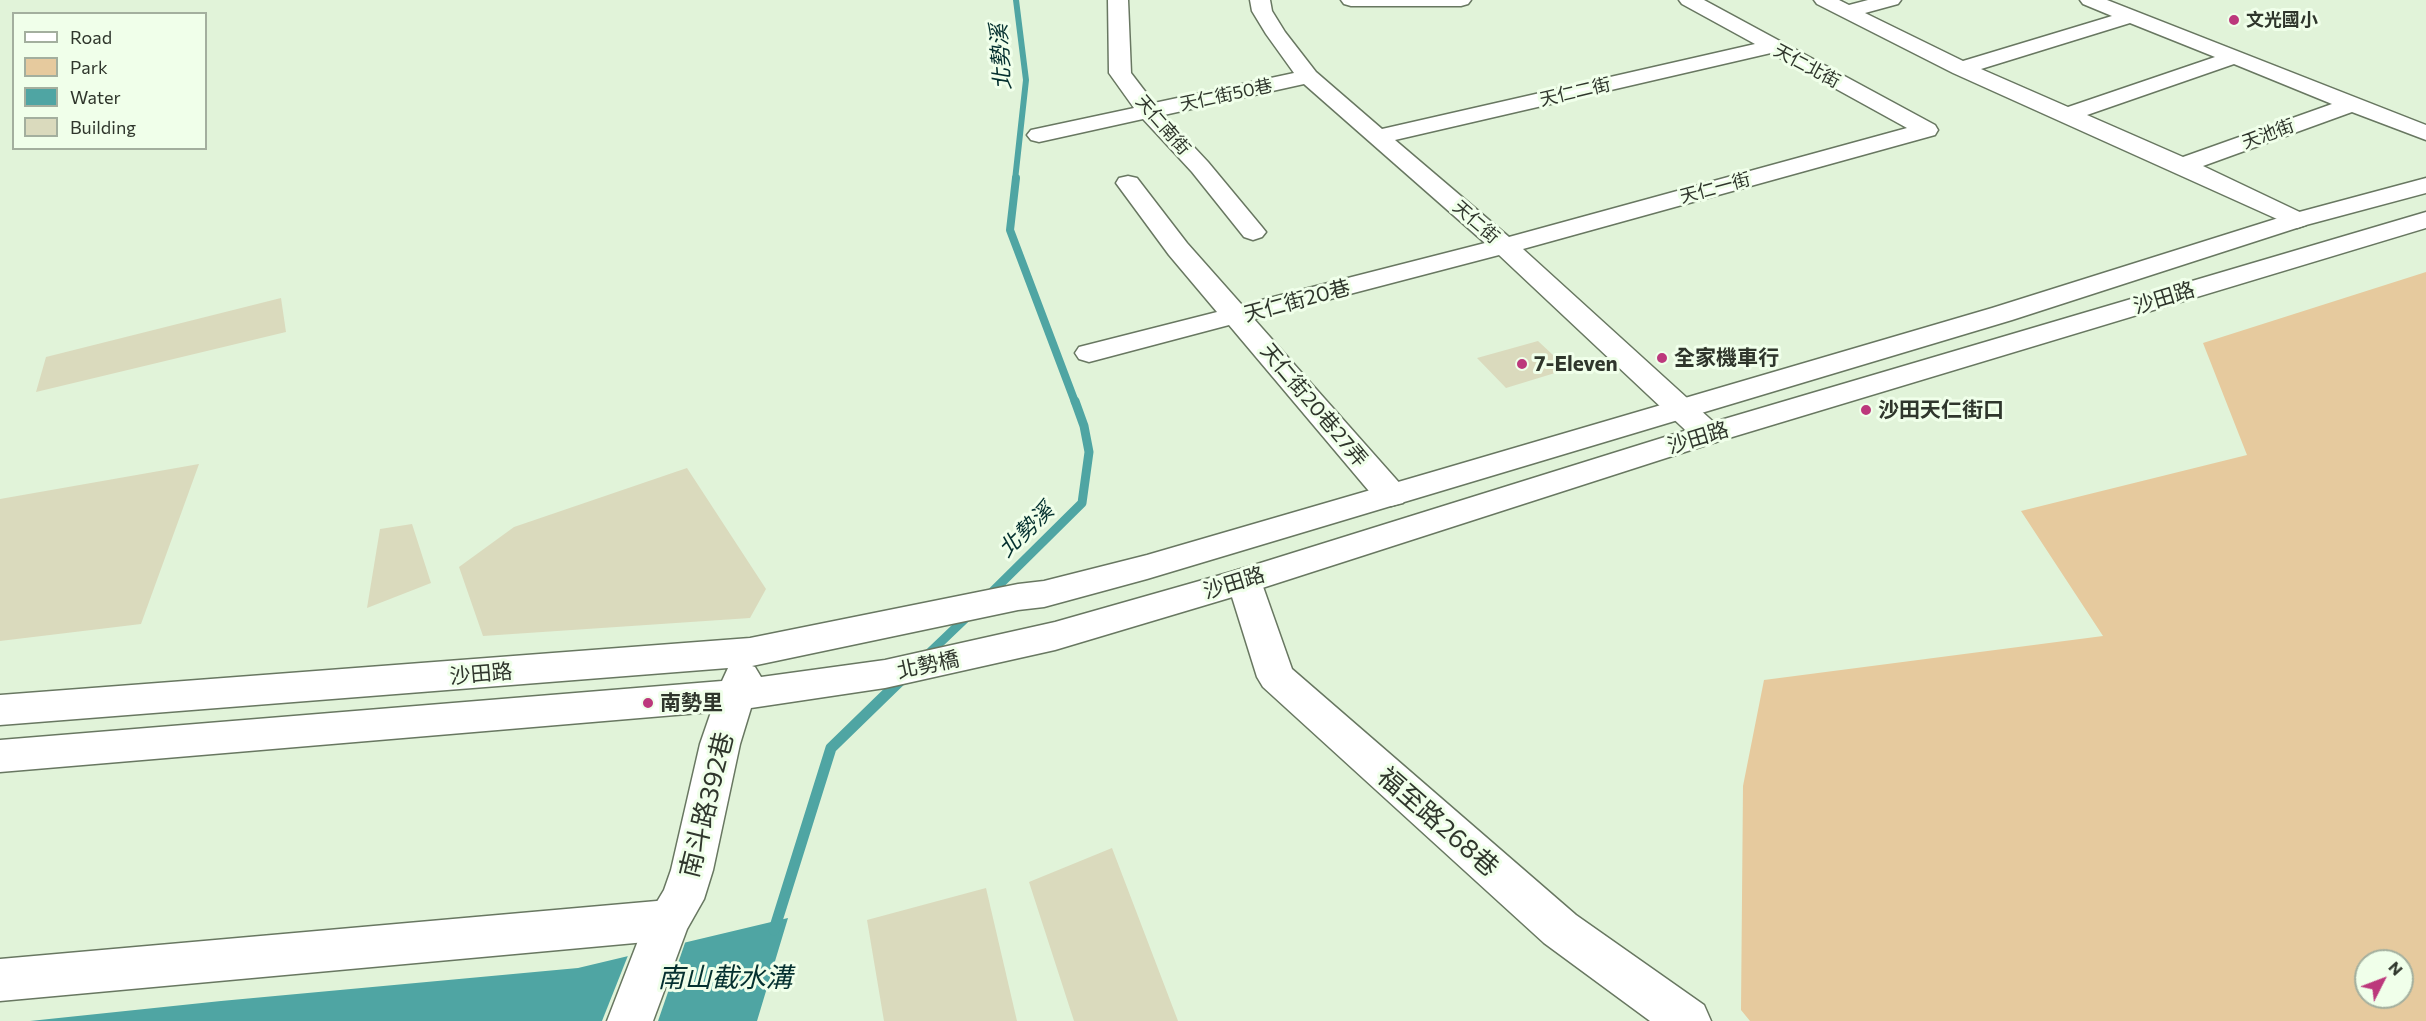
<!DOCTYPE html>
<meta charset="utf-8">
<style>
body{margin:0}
#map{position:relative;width:2426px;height:1021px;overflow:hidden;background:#e1f3d9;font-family:Commissioner,sans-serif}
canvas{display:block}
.legend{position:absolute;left:12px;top:12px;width:195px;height:138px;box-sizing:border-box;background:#f0ffea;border:2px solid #a3af9e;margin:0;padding:8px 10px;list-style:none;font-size:18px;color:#2f362c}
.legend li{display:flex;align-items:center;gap:12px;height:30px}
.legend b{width:30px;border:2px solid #a3af9e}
.north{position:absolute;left:2354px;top:949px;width:60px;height:60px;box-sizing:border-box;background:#f0ffea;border:2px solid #a3af9e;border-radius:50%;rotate:48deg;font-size:16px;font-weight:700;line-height:24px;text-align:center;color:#2f362c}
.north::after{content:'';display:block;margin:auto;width:21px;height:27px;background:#bc387c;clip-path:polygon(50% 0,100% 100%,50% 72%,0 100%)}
</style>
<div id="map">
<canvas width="2426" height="1021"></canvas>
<ul class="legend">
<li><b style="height:8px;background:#fff"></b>Road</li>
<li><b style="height:16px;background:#e6ca9e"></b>Park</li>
<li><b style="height:16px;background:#4fa5a3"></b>Water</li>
<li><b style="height:16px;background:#dadabd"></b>Building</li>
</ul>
<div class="north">N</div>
</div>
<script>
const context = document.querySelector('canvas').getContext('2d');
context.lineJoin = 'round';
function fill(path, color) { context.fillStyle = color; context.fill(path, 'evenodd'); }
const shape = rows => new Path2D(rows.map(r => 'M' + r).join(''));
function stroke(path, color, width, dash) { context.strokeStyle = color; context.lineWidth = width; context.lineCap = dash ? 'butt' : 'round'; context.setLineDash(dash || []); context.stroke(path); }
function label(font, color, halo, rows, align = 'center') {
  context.font = font + ' Commissioner,"Noto Sans TC",sans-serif'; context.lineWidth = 6; context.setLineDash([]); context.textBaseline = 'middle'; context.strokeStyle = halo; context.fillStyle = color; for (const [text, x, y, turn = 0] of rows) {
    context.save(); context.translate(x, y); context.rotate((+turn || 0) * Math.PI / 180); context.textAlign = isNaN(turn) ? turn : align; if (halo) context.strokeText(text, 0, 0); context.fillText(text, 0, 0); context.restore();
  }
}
fill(shape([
 [2426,272,2426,1021,1750,1021,1741,1010,1743,786,1764,680,2103,636,2021,511,2247,455,2203,343],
 [2366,961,2402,961,2402,997,2366,997]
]), '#e6ca9e');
fill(shape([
 [788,918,757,1021,30,1021,221,1001,578,968]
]), '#4fa5a3');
fill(shape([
 [686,940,658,1021,602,1021,629,953]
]), '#e1f3d9');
stroke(shape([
 [1015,180,1026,80,1016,0]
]), '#4fa5a3', 6);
stroke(shape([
 [1016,178,1010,230,1075,402]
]), '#4fa5a3', 8);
stroke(shape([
 [987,597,1082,503,1089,452,1084,426,1075,401],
 [925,657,969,615],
 [902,679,904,677]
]), '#4fa5a3', 9);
stroke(shape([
 [774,930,831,748,904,677]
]), '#4fa5a3', 11);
fill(shape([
 [281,298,286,332,36,392,46,357],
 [1538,341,1568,369,1506,388,1477,358],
 [199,464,141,624,0,641,0,499],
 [687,468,766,589,750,618,483,636,459,567,514,527],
 [412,524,431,583,367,608,380,529],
 [1112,848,1178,1021,1074,1021,1029,882],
 [986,888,1017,1021,884,1021,867,920]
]), '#dadabd');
const street = shape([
 [1108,0,1128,0,1131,73,1154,103,1294,73,1266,34,1252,11,1250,0,1270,0,1272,11,1285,32,1316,72,1382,129,1755,44,1682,4,1679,0,1704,0,1935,125,1938,130,1935,135,1523,249,1719,427,1723,434,1719,441,1708,444,1697,441,1499,255,1254,319,1403,487,1407,495,1403,503,1391,506,1379,503,1229,325,1089,362,1079,359,1075,353,1079,347,1217,312,1169,255,1116,183,1119,178,1128,176,1137,178,1187,243,1242,305,1485,243,1304,84,1164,115,1208,162,1262,227,1266,232,1262,237,1253,240,1244,237,1192,172,1143,119,1039,142,1031,140,1027,135,1031,130,1134,108,1109,73,1108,0],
 [1771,53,1907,128,1509,237,1395,140,1771,53],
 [1341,0,1471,0,1468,4,1461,6,1351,6,1344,4,1341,0],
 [1814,0,1839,0,1849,5,1868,0,1901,0,1898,4,1865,13,1963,61,2112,16,2083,4,2080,0,2107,0,2426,125,2426,140,2352,112,2203,166,2306,215,2310,220,2306,225,2297,228,1953,73,1817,4,1814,0],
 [2130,23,2215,57,2068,107,1981,69,2130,23],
 [2234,64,2332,104,2183,157,2087,115,2234,64],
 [1244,568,1256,572,1261,581,1292,669,1576,915,1704,1005,1711,1021,1650,1021,1544,943,1263,687,1257,677,1227,581,1232,572,1244,568],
 [668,900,683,906,690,920,683,934,668,940,0,1001,0,959,668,900]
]);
const secondary = shape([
 [2426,178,2426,193,2306,225,2012,320,1147,579,1044,607,1018,610,752,666,755,667,761,677,885,660,1055,622,1238,570,1697,427,2426,212,2426,228,1719,441,1256,590,1055,650,885,688,751,708,740,744,713,870,704,899,687,929,653,1021,607,1021,646,920,664,890,671,870,700,744,711,712,0,772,0,740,722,681,728,668,0,725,0,695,750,638,1018,584,1044,581,1147,555,1429,473,1992,308,2288,215,2426,178]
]);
stroke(street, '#687761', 3);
stroke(secondary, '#687761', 3);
fill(street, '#fff');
fill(secondary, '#fff');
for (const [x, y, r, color] of [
 [2234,20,6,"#bc387c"],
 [1662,358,6,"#bc387c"],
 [1522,364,6,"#bc387c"],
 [1866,410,6,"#bc387c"],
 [648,703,6,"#bc387c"]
]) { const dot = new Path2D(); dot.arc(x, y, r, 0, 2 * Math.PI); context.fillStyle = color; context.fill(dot); stroke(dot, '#f0ffea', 2); }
label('bold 18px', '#2f362c', '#f0ffea', [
 ["文光國小",2246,20]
], 'left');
label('18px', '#2f362c', '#f0ffea', [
 ["天仁北街",1807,66,28],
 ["天仁二街",1575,92,-13],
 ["天仁街50巷",1226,95,-12],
 ["天仁南街",1163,125,49],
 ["天池街",2268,134,-20],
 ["天仁一街",1715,188,-15],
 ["天仁街",1476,222,41]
]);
label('21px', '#2f362c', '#f0ffea', [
 ["沙田路",2164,298,-17],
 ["天仁街20巷",1297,301,-15],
 ["天仁街20巷27弄",1314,405,50],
 ["沙田路",1698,438,-17],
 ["沙田路",1234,583,-17],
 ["北勢橋",928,665,-12],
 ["沙田路",481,674,-5]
]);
label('bold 21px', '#2f362c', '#f0ffea', [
 ["全家機車行",1674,358],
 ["7-Eleven",1534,364],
 ["沙田天仁街口",1878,410],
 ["南勢里",660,703]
], 'left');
label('italic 22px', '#04302f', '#f0ffea', [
 ["北勢溪",1001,57,-94],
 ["北勢溪",1026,530,-44]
]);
label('26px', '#2f362c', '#f0ffea', [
 ["南斗路392巷",707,805,-76],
 ["福至路268巷",1438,822,41]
]);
label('italic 27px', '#04302f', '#f0ffea', [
 ["南山截水溝",725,978]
]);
</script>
